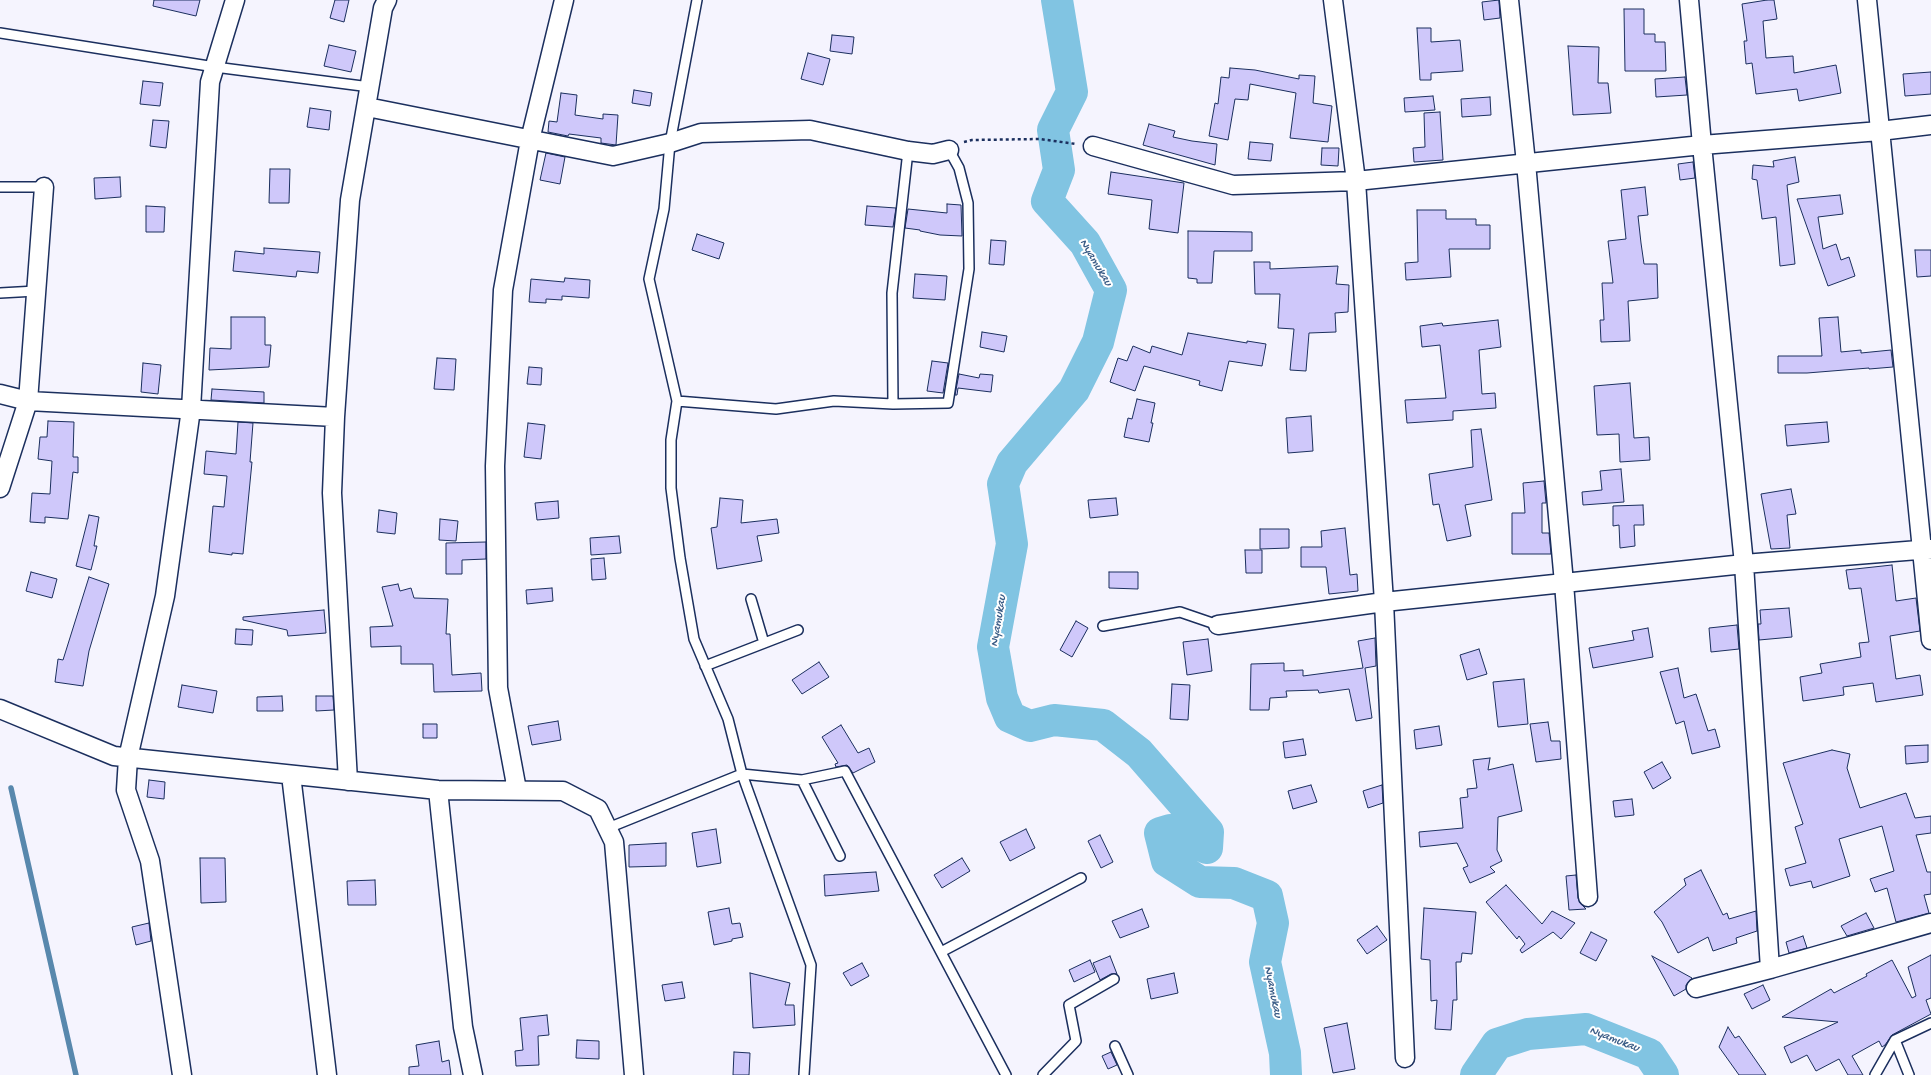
<!DOCTYPE html>
<style>
body{margin:0}
canvas{display:block;background:#f5f4fe}
</style>
<canvas width="1931" height="1075"></canvas>
<script>
const context = document.querySelector('canvas').getContext('2d');
context.lineJoin = 'round';
const shape = rows => new Path2D(rows.map(r => 'M' + r).join(''));
function stroke(path, color, width, dash) { context.strokeStyle = color; context.lineWidth = width; context.lineCap = dash ? 'butt' : 'round'; context.setLineDash(dash || []); context.stroke(path); }
function fill(path, color) { context.fillStyle = color; context.fill(path, 'evenodd'); }
function label(font, color, halo, rows, align = 'center') {
  context.font = font + ' "Gochi Hand",sans-serif'; context.lineWidth = 4; context.setLineDash([]); context.textBaseline = 'middle'; context.strokeStyle = halo; context.fillStyle = color; for (const [text, x, y, turn = 0] of rows) {
    context.save(); context.translate(x, y); context.rotate((+turn || 0) * Math.PI / 180); context.textAlign = isNaN(turn) ? turn : align; if (halo) context.strokeText(text, 0, 0); context.fillText(text, 0, 0); context.restore();
  }
}
stroke(shape([
 [11,788,76,1075]
]), '#5888ad', 5.5);
stroke(shape([
 [1057,0,1072,92,1053,130,1059,170,1047,201,1085,243,1111,290,1098,342,1074,390,1012,463,1003,484,1012,544,993,647,1002,698,1010,717,1030,726,1054,720,1103,725,1139,753,1208,832,1207,848,1170,830,1160,833,1167,861,1200,882,1234,883,1267,896,1273,923,1265,962,1285,1053,1286,1075],
 [1476,1075,1497,1044,1528,1034,1586,1029,1649,1054,1663,1075]
]), '#81c4e2', 32);
const building = shape([
 [154,0,200,0,196,16,153,6,154,0],
 [335,0,349,0,344,22,330,18,335,0],
 [1499,0,1500,18,1484,20,1482,2,1499,0],
 [1767,0,1774,0,1777,19,1763,21,1766,58,1793,56,1794,73,1836,65,1841,93,1799,101,1797,89,1756,94,1752,63,1746,64,1744,41,1747,41,1742,4,1767,0],
 [1624,9,1644,9,1644,34,1655,34,1655,42,1665,42,1666,71,1625,71,1624,9],
 [1417,28,1431,28,1431,42,1460,40,1463,71,1431,73,1431,80,1420,80,1417,28],
 [832,35,854,37,852,54,830,51,832,35],
 [329,45,356,51,351,72,324,66,329,45],
 [1568,46,1599,47,1598,83,1608,83,1611,113,1573,115,1568,46],
 [808,53,830,59,823,85,801,79,808,53],
 [1230,68,1255,70,1299,79,1299,75,1315,76,1313,103,1332,106,1328,142,1290,138,1296,93,1250,84,1248,100,1235,99,1228,140,1209,136,1215,103,1218,104,1221,77,1229,78,1230,68],
 [1931,72,1931,94,1905,96,1903,74,1931,72],
 [1685,77,1687,95,1656,97,1655,79,1685,77],
 [143,81,163,83,160,106,140,104,143,81],
 [634,90,652,93,650,106,632,103,634,90],
 [561,93,577,95,575,115,603,119,603,114,618,115,616,145,601,143,601,138,569,134,568,136,548,132,549,121,557,122,561,93],
 [1433,96,1435,110,1405,112,1404,98,1433,96],
 [1490,97,1491,115,1462,117,1461,99,1490,97],
 [310,108,331,111,329,130,307,127,310,108],
 [1440,112,1443,160,1414,162,1413,148,1425,147,1424,113,1440,112],
 [153,120,169,121,166,148,150,146,153,120],
 [1149,124,1175,131,1173,137,1192,141,1217,144,1215,165,1143,145,1149,124],
 [1250,142,1273,144,1271,161,1248,159,1250,142],
 [1322,148,1339,148,1338,166,1321,165,1322,148],
 [546,153,565,157,560,184,540,180,546,153],
 [1795,157,1799,182,1787,185,1795,264,1780,266,1776,217,1762,219,1757,180,1752,179,1753,165,1774,167,1773,161,1795,157],
 [1693,162,1695,178,1680,180,1678,164,1693,162],
 [270,169,290,169,289,203,269,203,270,169],
 [1111,172,1184,183,1178,233,1149,229,1152,200,1108,194,1111,172],
 [120,177,121,197,95,199,94,178,120,177],
 [1645,187,1648,215,1638,216,1641,243,1644,264,1657,264,1658,298,1628,301,1630,341,1601,342,1600,320,1604,320,1602,283,1613,283,1608,241,1626,239,1621,190,1645,187],
 [1840,195,1843,214,1818,217,1823,249,1836,244,1841,260,1849,257,1855,276,1828,286,1797,199,1840,195],
 [947,204,961,205,962,236,940,235,920,231,920,230,905,228,908,209,947,213,947,204],
 [146,206,165,207,164,232,146,232,146,206],
 [867,206,896,208,893,227,865,225,867,206],
 [1417,210,1446,210,1446,219,1476,219,1476,225,1490,225,1490,249,1449,249,1451,277,1406,280,1405,263,1418,262,1417,210],
 [1188,231,1252,232,1252,251,1214,251,1212,283,1197,283,1197,279,1188,278,1188,231],
 [697,234,724,243,719,259,692,250,697,234],
 [991,240,1006,241,1004,265,989,264,991,240],
 [264,248,320,252,318,273,297,271,296,277,233,271,235,251,264,254,264,248],
 [1915,250,1931,250,1931,276,1917,277,1915,250],
 [1254,262,1270,262,1270,269,1338,266,1336,284,1349,285,1348,312,1335,313,1336,332,1309,333,1306,371,1290,370,1294,329,1278,328,1280,294,1255,294,1254,262],
 [915,274,947,276,945,300,913,298,915,274],
 [565,278,590,280,589,298,562,296,562,300,546,299,546,303,529,302,531,279,564,282,565,278],
 [231,317,265,317,265,345,271,345,269,367,209,370,210,348,231,349,231,317],
 [1838,317,1841,352,1861,350,1861,353,1891,350,1893,367,1869,369,1869,368,1807,373,1778,373,1778,356,1822,356,1819,318,1838,317],
 [1498,320,1501,347,1479,350,1482,394,1495,393,1496,408,1453,411,1453,420,1407,423,1405,400,1446,398,1440,345,1422,347,1420,326,1442,323,1443,326,1498,320],
 [982,332,1007,336,1004,352,980,347,982,332],
 [1188,333,1247,343,1247,341,1266,344,1262,366,1229,361,1222,391,1199,385,1200,381,1144,366,1135,391,1110,382,1118,358,1127,361,1133,346,1150,353,1152,346,1182,355,1188,333],
 [437,358,456,359,454,390,434,389,437,358],
 [932,361,948,363,943,393,927,391,932,361],
 [143,363,161,365,158,394,141,392,143,363],
 [529,367,542,368,541,385,527,384,529,367],
 [959,374,979,378,980,374,993,375,991,392,958,388,957,395,955,395,959,374],
 [1630,383,1634,438,1649,437,1650,460,1620,462,1619,434,1597,435,1594,386,1630,383],
 [212,389,264,392,264,403,211,400,212,389],
 [1137,399,1155,403,1151,423,1153,423,1149,442,1124,437,1128,418,1132,419,1137,399],
 [1311,416,1313,451,1288,453,1286,418,1311,416],
 [48,421,74,422,73,457,78,457,78,473,73,472,68,519,45,517,45,523,30,522,32,493,50,494,52,461,38,459,40,437,47,437,48,421],
 [238,422,253,423,250,462,252,462,243,554,232,553,232,555,209,552,213,506,224,507,227,476,204,474,206,451,236,454,238,422],
 [1827,422,1829,442,1787,446,1785,425,1827,422],
 [528,423,545,425,541,459,524,457,528,423],
 [1481,429,1492,500,1465,505,1471,536,1447,541,1439,504,1433,505,1429,474,1473,467,1471,430,1481,429],
 [1621,469,1624,502,1583,505,1582,492,1602,490,1600,471,1621,469],
 [1544,481,1546,503,1542,503,1542,533,1549,533,1551,554,1512,554,1512,513,1525,513,1523,483,1544,481],
 [1791,489,1796,514,1787,515,1790,548,1771,549,1761,494,1791,489],
 [720,498,743,500,741,523,777,519,779,533,757,536,762,561,717,569,711,528,717,527,720,498],
 [1116,498,1118,515,1090,518,1088,500,1116,498],
 [558,501,559,518,537,520,535,503,558,501],
 [1643,505,1644,525,1634,525,1635,546,1620,548,1619,525,1613,526,1613,506,1643,505],
 [379,510,397,513,395,534,377,532,379,510],
 [89,515,99,517,94,546,97,546,91,570,76,566,89,515],
 [440,519,458,521,456,541,439,540,440,519],
 [1345,528,1350,575,1357,574,1358,591,1329,594,1326,567,1301,567,1301,547,1322,547,1321,531,1345,528],
 [1260,529,1289,529,1289,548,1260,549,1260,529],
 [619,536,621,553,591,555,590,538,619,536],
 [486,542,486,559,462,560,462,574,446,574,446,543,486,542],
 [1245,550,1262,550,1262,573,1246,573,1245,550],
 [604,558,606,579,592,580,591,559,604,558],
 [1892,565,1896,601,1916,598,1920,631,1890,636,1896,679,1920,675,1923,695,1876,702,1873,683,1843,687,1844,695,1803,701,1800,677,1822,673,1820,664,1861,657,1859,643,1869,642,1861,588,1849,589,1846,570,1892,565],
 [31,572,57,579,52,598,26,591,31,572],
 [1109,572,1138,572,1138,589,1109,588,1109,572],
 [89,577,109,584,89,651,83,686,55,682,58,659,63,660,89,577],
 [398,584,400,591,411,588,414,598,448,599,446,634,450,634,452,675,481,673,482,691,434,692,433,664,401,664,401,646,371,647,370,627,393,626,382,587,398,584],
 [552,588,553,601,527,604,526,590,552,588],
 [1789,608,1792,637,1759,640,1758,624,1761,624,1760,610,1789,608],
 [324,610,326,633,288,636,287,630,243,620,243,617,324,610],
 [1076,621,1088,628,1072,657,1060,650,1076,621],
 [1737,625,1739,649,1711,652,1709,628,1737,625],
 [1648,628,1653,657,1593,668,1589,648,1634,640,1632,631,1648,628],
 [236,629,253,630,252,645,235,644,236,629],
 [1375,638,1376,666,1365,668,1372,718,1356,721,1349,689,1319,693,1318,690,1286,691,1287,697,1270,698,1269,710,1250,710,1251,664,1284,663,1284,671,1303,670,1303,676,1363,668,1358,641,1375,638],
 [1208,639,1212,671,1187,675,1183,642,1208,639],
 [1479,649,1487,674,1467,680,1460,655,1479,649],
 [819,662,829,677,802,694,792,680,819,662],
 [1678,668,1684,698,1696,694,1708,731,1715,729,1720,747,1692,754,1684,721,1676,724,1660,672,1678,668],
 [1524,679,1528,724,1498,727,1493,682,1524,679],
 [1172,684,1190,685,1188,720,1170,719,1172,684],
 [182,685,217,691,213,713,178,707,182,685],
 [282,696,283,711,257,711,257,697,282,696],
 [316,696,333,696,334,710,316,711,316,696],
 [558,721,561,740,532,745,528,726,558,721],
 [1548,722,1551,741,1560,741,1561,759,1536,762,1530,724,1548,722],
 [423,724,437,724,437,738,423,738,423,724],
 [841,725,858,753,869,748,875,762,853,773,847,765,836,767,835,764,838,763,822,737,841,725],
 [1439,726,1442,745,1416,749,1414,730,1439,726],
 [1303,739,1306,755,1285,758,1283,742,1303,739],
 [1928,745,1928,762,1906,764,1905,746,1928,745],
 [1832,750,1850,754,1847,768,1860,808,1906,793,1915,818,1931,816,1931,833,1916,835,1927,872,1931,872,1931,894,1924,895,1929,913,1896,922,1887,888,1875,892,1870,879,1894,871,1882,826,1839,839,1850,876,1813,888,1811,881,1790,886,1785,869,1806,863,1795,827,1803,824,1783,763,1832,750],
 [1490,758,1488,770,1513,764,1522,811,1498,817,1497,850,1502,861,1490,867,1495,872,1470,883,1463,868,1468,866,1457,843,1420,847,1419,832,1463,828,1460,798,1468,797,1467,789,1477,788,1473,760,1490,758],
 [1662,762,1671,778,1653,789,1644,772,1662,762],
 [149,780,165,782,164,799,147,797,149,780],
 [1311,785,1317,802,1293,809,1288,791,1311,785],
 [1382,785,1383,803,1368,808,1363,791,1382,785],
 [1632,799,1634,815,1615,817,1613,801,1632,799],
 [716,829,721,863,697,867,692,833,716,829],
 [1026,829,1035,848,1010,861,1000,842,1026,829],
 [1100,835,1113,862,1101,868,1088,841,1100,835],
 [666,843,666,866,629,867,629,845,666,843],
 [200,858,225,858,226,902,201,903,200,858],
 [962,858,970,871,942,888,934,875,962,858],
 [1701,870,1723,915,1727,913,1729,919,1756,911,1757,931,1736,938,1737,943,1713,951,1708,937,1678,953,1662,922,1654,912,1686,885,1684,879,1701,870],
 [876,872,879,891,825,896,824,875,876,872],
 [1576,875,1578,898,1580,903,1586,909,1569,910,1566,876,1576,875],
 [375,880,376,905,348,905,347,881,375,880],
 [1506,885,1542,924,1552,911,1575,923,1561,939,1553,932,1522,953,1520,950,1525,944,1519,936,1517,939,1486,902,1506,885],
 [729,908,732,924,740,923,743,937,732,939,732,941,714,945,708,912,729,908],
 [1424,908,1476,912,1472,954,1462,953,1461,962,1456,962,1457,1000,1453,1000,1451,1030,1435,1029,1437,1000,1431,1001,1430,960,1421,959,1424,908],
 [1142,909,1149,927,1120,938,1112,921,1142,909],
 [1866,913,1874,928,1847,936,1841,926,1866,913],
 [149,923,151,941,136,945,132,927,149,923],
 [1377,926,1387,940,1367,954,1357,940,1377,926],
 [1591,932,1607,940,1596,961,1580,953,1591,932],
 [1803,936,1807,948,1789,953,1786,942,1803,936],
 [1931,955,1931,998,1926,1000,1931,1014,1892,1035,1885,1045,1882,1047,1879,1041,1852,1056,1863,1075,1848,1075,1839,1059,1816,1071,1807,1055,1791,1063,1784,1047,1838,1022,1782,1017,1831,989,1834,993,1867,976,1866,974,1892,960,1912,998,1916,996,1908,967,1931,955],
 [1110,956,1117,974,1111,974,1100,980,1093,963,1110,956],
 [1652,956,1692,978,1686,985,1686,989,1674,996,1652,956],
 [1090,960,1095,972,1074,982,1069,970,1090,960],
 [862,963,869,976,851,986,843,973,862,963],
 [750,973,790,983,785,1005,794,1005,795,1025,753,1028,750,973],
 [1174,973,1178,993,1151,999,1147,979,1174,973],
 [682,982,685,998,665,1001,662,985,682,982],
 [1763,985,1770,1000,1752,1009,1744,994,1763,985],
 [547,1015,549,1035,538,1036,539,1065,516,1066,515,1051,523,1050,520,1018,547,1015],
 [1347,1023,1355,1069,1333,1073,1324,1028,1347,1023],
 [1728,1027,1735,1038,1739,1036,1766,1075,1739,1075,1719,1047,1728,1027],
 [577,1040,599,1041,599,1059,576,1058,577,1040],
 [439,1041,442,1062,449,1060,451,1075,409,1075,409,1067,419,1066,416,1045,439,1041],
 [734,1052,750,1053,749,1075,733,1075,734,1052],
 [1111,1052,1117,1065,1108,1069,1102,1056,1111,1052]
]);
fill(building, '#cfc8fa');
stroke(building, '#1b2f5e', 1);
const service = shape([
 [697,0,670,143,664,209,649,279,677,401,671,440,671,488,680,558,694,639,728,719,742,774,811,965,804,1075],
 [0,33,215,67,370,87],
 [0,187,44,187],
 [0,293,36,291],
 [677,401,776,409,834,401,893,404,892,293,908,151],
 [893,404,948,403,969,269,968,203,959,168,949,150],
 [751,599,764,643],
 [1103,626,1180,612,1218,625],
 [705,666,798,630],
 [802,780,840,856],
 [608,828,742,774,802,780,845,771,1006,1075],
 [941,952,1081,878],
 [1895,1040,1909,1075],
 [1115,1046,1128,1075],
 [1043,1075,1076,1041,1069,1005,1114,979],
 [1875,1075,1895,1040,1931,1023]
]);
const minor = shape([
 [1333,0,1356,181,1384,602,1405,1058],
 [1509,0,1526,163,1564,583,1588,897],
 [1689,0,1702,145,1744,564,1770,969],
 [1867,0,1931,640],
 [367,107,613,156,670,143,701,133,810,130,908,151,933,154,949,150],
 [1093,146,1233,185,1356,181,1702,145,1880,131,1931,125],
 [0,394,28,401,335,417],
 [0,488,28,401,44,187],
 [1218,625,1384,602,1744,564,1931,549],
 [0,709,114,756,438,790,563,791,598,809,614,842,634,1075],
 [291,775,327,1075],
 [348,781,332,493,335,417,350,200,383,8,387,0],
 [438,790,463,1027,473,1075],
 [517,790,498,688,495,466,503,290,530,140,564,0],
 [1696,988,1770,969,1931,923],
 [182,1075,150,861,126,790,128,758,165,596,191,409,210,82,235,0]
]);
stroke(service, '#1b2f5e', 12);
stroke(minor, '#1b2f5e', 21);
stroke(shape([
 [964,142,972,140,1040,139,1076,144]
]), '#1b2f5e', 2.5, [3, 3]);
stroke(service, '#fff', 9);
stroke(minor, '#fff', 18);
label('italic 12px', '#3a5c86', '#fff', [
 ["Nyamukau",1095,263,59],
 ["Nyamukau",999,621,-81],
 ["Nyamukau",1272,992,78],
 ["Nyamukau",1614,1040,21]
]);
</script>
